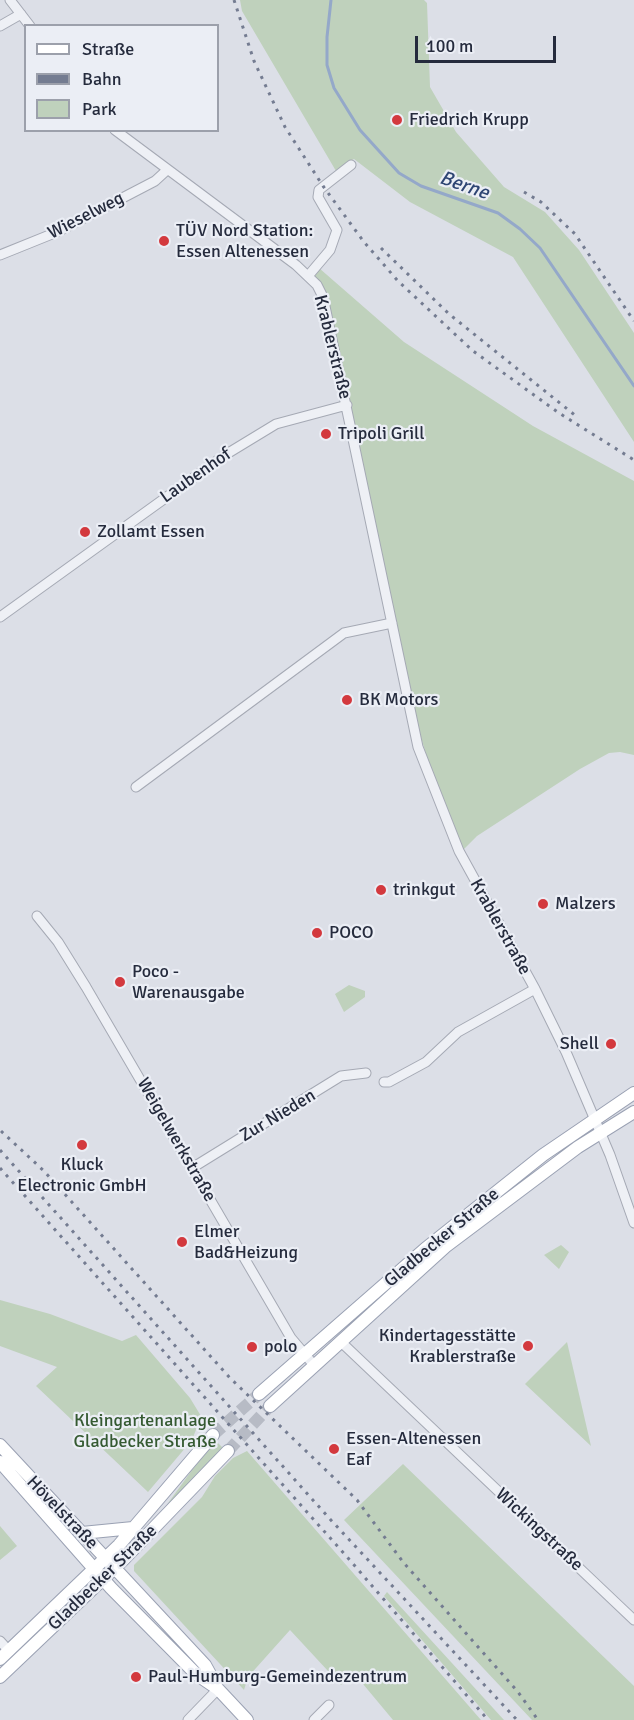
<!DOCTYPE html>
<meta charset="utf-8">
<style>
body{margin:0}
#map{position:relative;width:634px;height:1720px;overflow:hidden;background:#dcdfe7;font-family:Signika,sans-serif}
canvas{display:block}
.legend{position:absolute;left:24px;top:24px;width:195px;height:108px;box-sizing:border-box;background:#ebeef5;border:2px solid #9ca0ab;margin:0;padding:8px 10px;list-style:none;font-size:18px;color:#252b3d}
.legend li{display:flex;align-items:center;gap:12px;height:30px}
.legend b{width:30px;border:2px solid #9ca0ab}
.scale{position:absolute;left:415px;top:36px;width:141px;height:27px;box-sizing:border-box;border:3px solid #252b3d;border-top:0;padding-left:8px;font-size:18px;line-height:21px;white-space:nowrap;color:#252b3d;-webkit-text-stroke:4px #ebeef5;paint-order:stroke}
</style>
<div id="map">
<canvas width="634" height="1720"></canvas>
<ul class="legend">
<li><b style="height:8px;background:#fff"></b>Straße</li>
<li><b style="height:8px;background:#747c91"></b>Bahn</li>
<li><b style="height:16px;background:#bfd1bc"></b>Park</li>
</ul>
<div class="scale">100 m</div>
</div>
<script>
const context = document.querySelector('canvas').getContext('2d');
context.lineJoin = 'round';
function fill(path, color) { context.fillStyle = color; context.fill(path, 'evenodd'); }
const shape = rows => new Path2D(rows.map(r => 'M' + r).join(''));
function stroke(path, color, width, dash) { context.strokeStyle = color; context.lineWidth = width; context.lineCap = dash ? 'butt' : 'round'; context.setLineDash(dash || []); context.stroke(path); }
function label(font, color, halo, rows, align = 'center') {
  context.font = font + ' Signika,sans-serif'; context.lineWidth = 4.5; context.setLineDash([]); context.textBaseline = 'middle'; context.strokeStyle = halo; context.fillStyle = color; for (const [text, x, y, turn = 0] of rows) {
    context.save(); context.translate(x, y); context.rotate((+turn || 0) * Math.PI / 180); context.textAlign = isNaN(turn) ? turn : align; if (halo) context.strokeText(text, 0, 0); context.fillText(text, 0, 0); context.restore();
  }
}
fill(shape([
 [240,0,424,0,427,3,430,87,456,132,504,187,545,212,579,250,634,333,634,442,513,257,410,202,354,159,336,171,242,11],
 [319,268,404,342,533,426,634,481,634,755,620,752,609,753,580,769,477,836,462,851,433,777,416,721,331,317,312,276],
 [349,985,365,991,365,997,344,1012,335,994],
 [561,1245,569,1252,559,1269,544,1255],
 [0,1300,50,1314,122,1341,136,1335,190,1398,204,1421,199,1422,192,1440,148,1492,36,1386,57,1367,0,1346],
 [567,1342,591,1446,525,1384],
 [216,1441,223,1448,161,1513,192,1470],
 [247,1451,481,1720,393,1720,353,1672,341,1685,290,1630,248,1677,244,1690,134,1571,134,1565,202,1497,215,1476,233,1458],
 [403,1464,634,1686,634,1720,532,1720,344,1520],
 [0,1526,17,1546,0,1560],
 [387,1592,504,1720,491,1720,384,1596]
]), '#bfd1bc');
stroke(shape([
 [331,0,327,37,327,65,334,88,360,130,399,173,421,186,498,213,520,229,540,248,634,386]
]), '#94a8c9', 3);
stroke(shape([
 [213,1435,259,1394],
 [228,1451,270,1406]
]), '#b7bbc5', 12, [12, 6]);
const minor = shape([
 [10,0,30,26],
 [0,26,21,14],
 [115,130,296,265,317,285,323,297,418,747,459,851,535,989,566,1052,610,1155,634,1223],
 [0,255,57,232,155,181,167,170],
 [308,276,330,250,337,230,318,197,319,190,351,165],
 [0,617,225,455,276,424,347,405],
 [136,787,344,633,392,623],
 [37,916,58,942,86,987,291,1338,313,1364],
 [384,1082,389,1082,426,1062,458,1032,535,989],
 [192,1168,341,1076,366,1073],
 [340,1341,634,1620],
 [0,1641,9,1651],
 [188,1720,218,1689],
 [314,1720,329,1705]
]);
const major = shape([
 [259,1394,425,1249,543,1155,634,1093],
 [270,1406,445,1247,578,1147,634,1112],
 [0,1445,205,1665,216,1685],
 [0,1462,111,1588,196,1674,218,1689,247,1720],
 [82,1533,133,1528],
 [0,1659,119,1545,213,1435],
 [0,1677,123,1560,228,1451]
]);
stroke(minor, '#a5a9b4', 11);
stroke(major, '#9aa1b3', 14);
stroke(minor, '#eef0f5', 9);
stroke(major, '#fff', 12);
stroke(shape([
 [234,0,254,61,285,127,323,186,364,242,398,281,473,351,559,413,634,460],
 [524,192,541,202,575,234,634,321],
 [381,248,449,314,576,416],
 [1,1131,44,1171,230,1378,357,1500,403,1562,518,1692,538,1720],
 [0,1150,329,1518,517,1720],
 [0,1168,348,1558,488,1720]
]), '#747c91', 3, [3, 6]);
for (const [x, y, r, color] of [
 [397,120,6,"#d3393e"],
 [164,241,6,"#d3393e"],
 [326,434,6,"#d3393e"],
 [85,532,6,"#d3393e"],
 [347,700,6,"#d3393e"],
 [381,890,6,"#d3393e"],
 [543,904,6,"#d3393e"],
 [317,933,6,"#d3393e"],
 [120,982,6,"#d3393e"],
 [611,1044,6,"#d3393e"],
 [82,1145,6,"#d3393e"],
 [182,1242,6,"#d3393e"],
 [528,1346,6,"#d3393e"],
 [252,1347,6,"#d3393e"],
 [334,1449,6,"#d3393e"],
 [136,1677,6,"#d3393e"]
]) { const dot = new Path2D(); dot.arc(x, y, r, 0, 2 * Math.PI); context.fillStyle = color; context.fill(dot); stroke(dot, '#ebeef5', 2); }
label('18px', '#252b3d', '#ebeef5', [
 ["Friedrich Krupp",409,120],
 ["TÜV Nord Station:",176,231],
 ["Essen Altenessen",176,252],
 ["Tripoli Grill",338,434],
 ["Zollamt Essen",97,532],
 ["BK Motors",359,700],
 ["trinkgut",393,890],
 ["Malzers",555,904],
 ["POCO",329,933],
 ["Poco -",132,972],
 ["Warenausgabe",132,993],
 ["Shell",599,1044,"right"],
 ["Kluck",82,1165,"center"],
 ["Electronic GmbH",82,1186,"center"],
 ["Elmer",194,1232],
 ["Bad&Heizung",194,1253],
 ["Kindertagesstätte",516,1336,"right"],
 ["Krablerstraße",516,1357,"right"],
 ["polo",264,1347],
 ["Essen-Altenessen",346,1439],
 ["Eaf",346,1460],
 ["Paul-Humburg-Gemeindezentrum",148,1677]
], 'left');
label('18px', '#252b3d', '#ebeef5', [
 ["Wieselweg",86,216,-27],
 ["Krablerstraße",332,347,76],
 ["Laubenhof",196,476,-35],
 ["Krablerstraße",500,927,61],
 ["Zur Nieden",278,1116,-31],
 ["Weigelwerkstraße",176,1140,60],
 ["Gladbecker Straße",442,1238,-40],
 ["Hövelstraße",62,1513,46],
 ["Wickingstraße",539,1530,43],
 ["Gladbecker Straße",103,1578,-44]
]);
label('18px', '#355a32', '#ebeef5', [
 ["Kleingartenanlage",145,1421],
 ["Gladbecker Straße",145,1442]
]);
label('italic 20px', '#2e4573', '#ebeef5', [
 ["Berne",464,186,19]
]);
</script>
